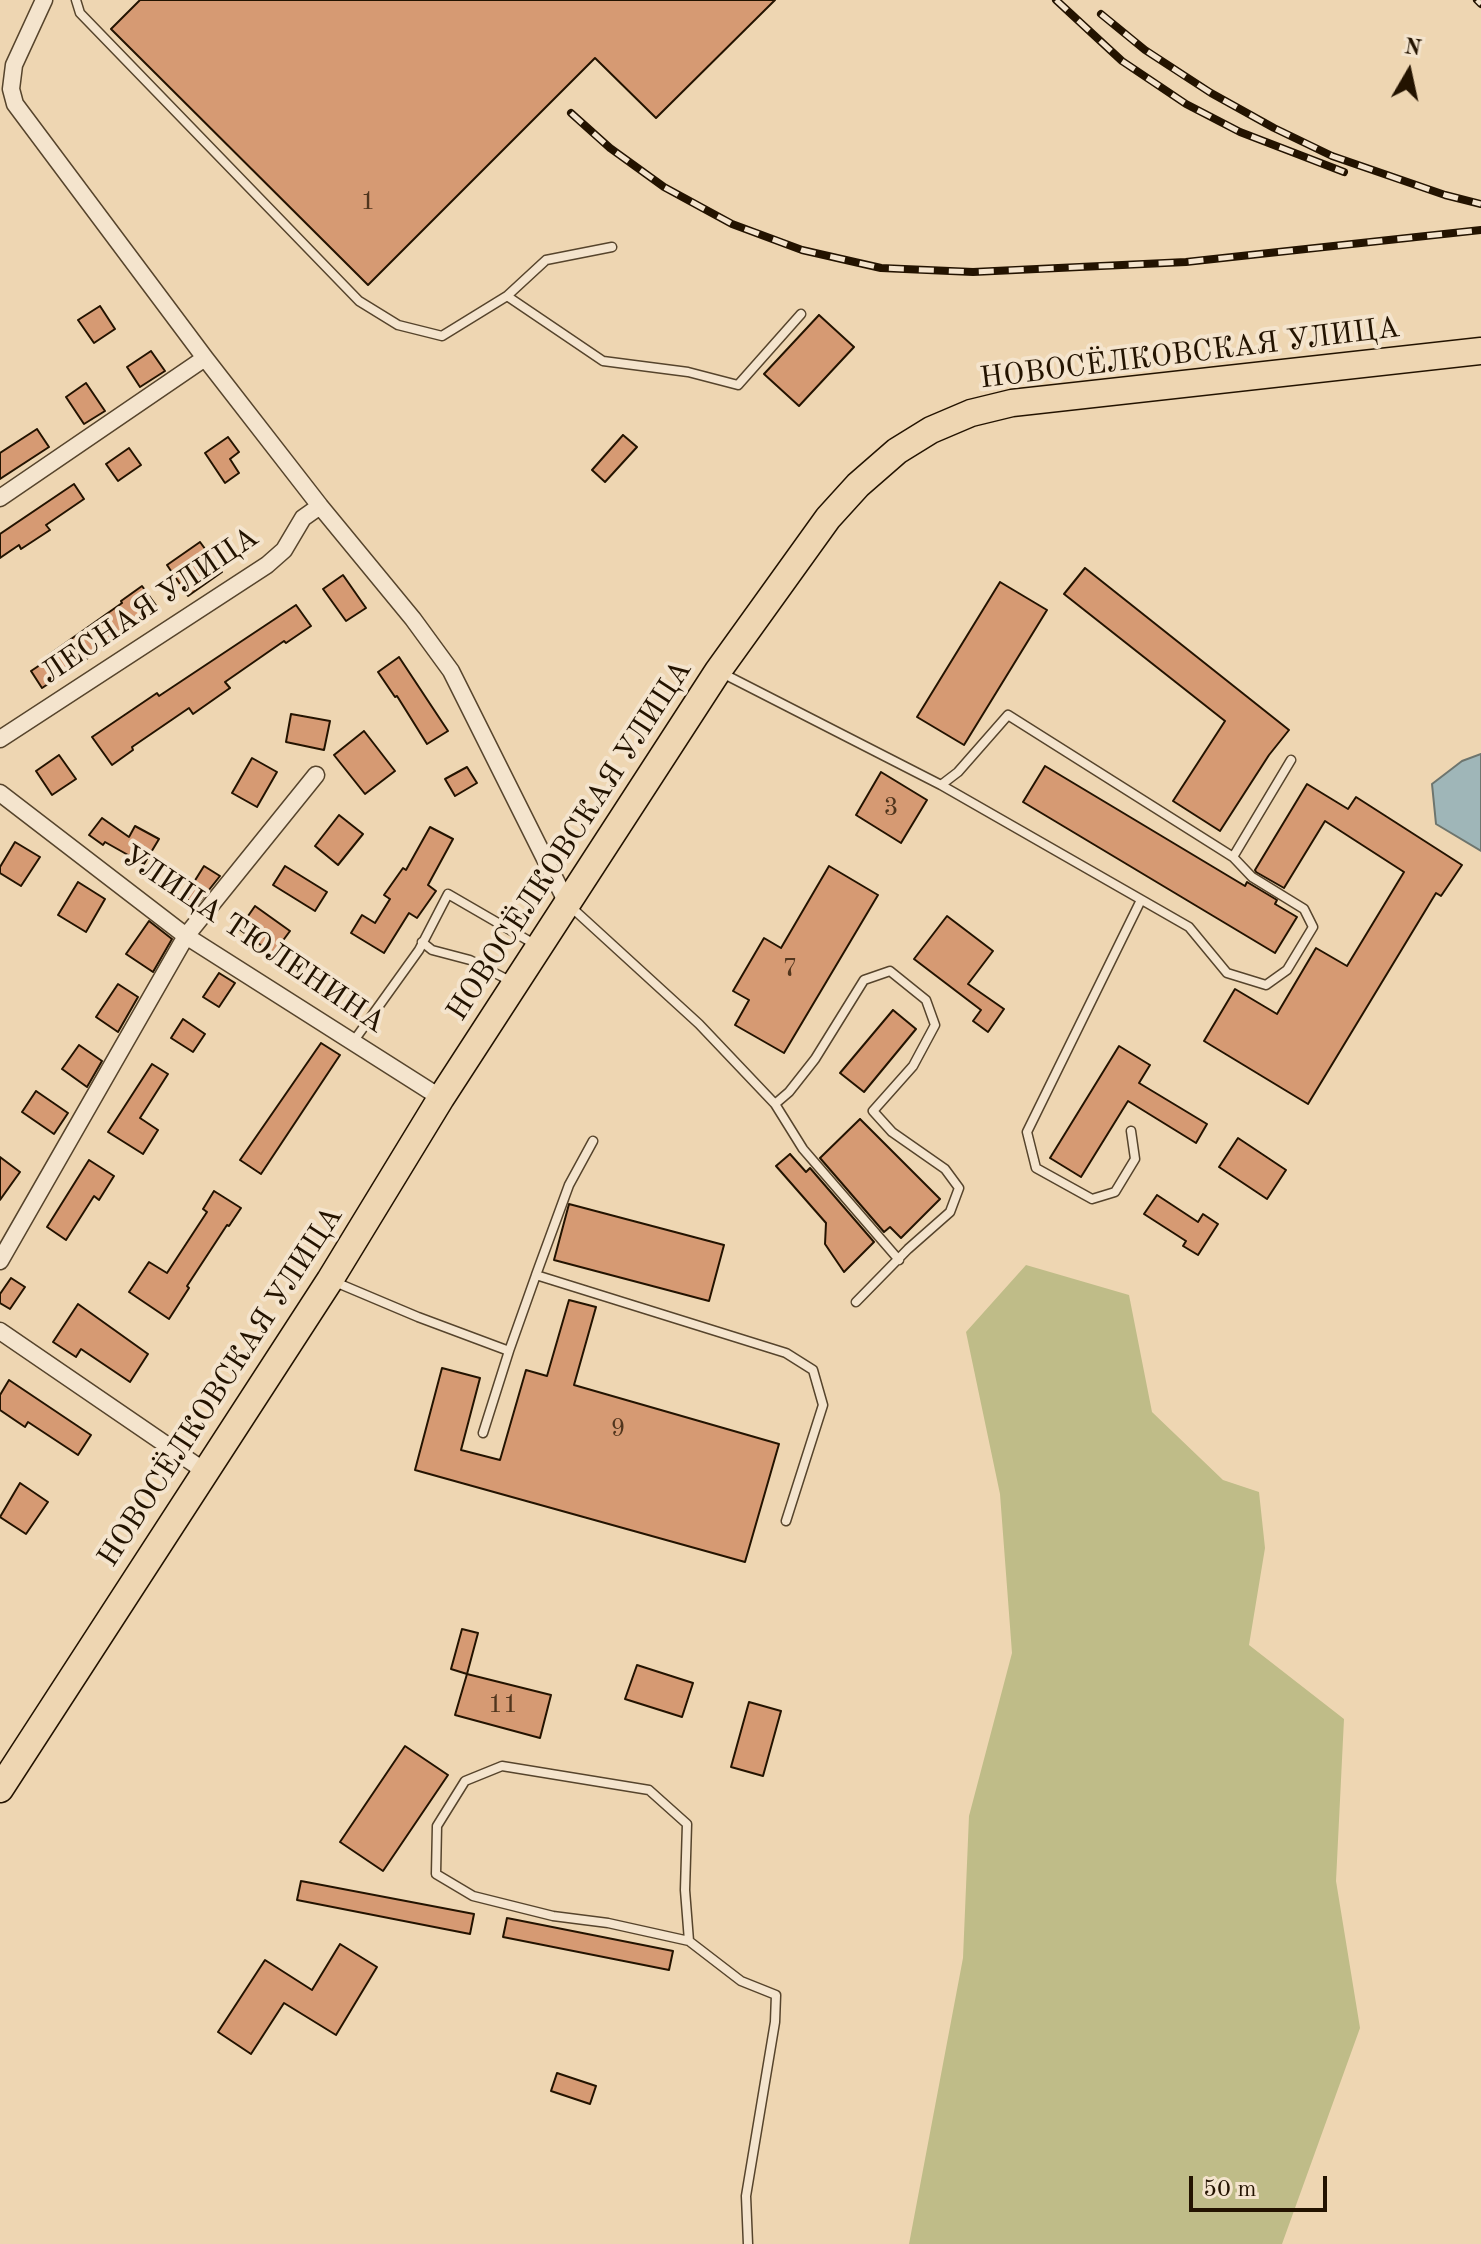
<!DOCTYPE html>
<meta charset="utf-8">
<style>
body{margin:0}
#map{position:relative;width:1481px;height:2244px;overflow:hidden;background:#eed6b2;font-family:"Old Standard TT",serif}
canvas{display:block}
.north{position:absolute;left:1369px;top:32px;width:80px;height:80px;-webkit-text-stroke:6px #f4e4cd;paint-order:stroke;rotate:9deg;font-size:22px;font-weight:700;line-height:32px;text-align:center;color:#231300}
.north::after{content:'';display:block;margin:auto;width:28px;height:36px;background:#231300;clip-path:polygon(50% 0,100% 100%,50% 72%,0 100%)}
.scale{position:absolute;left:1189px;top:2176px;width:138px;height:36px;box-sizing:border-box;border:4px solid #231300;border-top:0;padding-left:10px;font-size:24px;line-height:28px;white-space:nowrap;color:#231300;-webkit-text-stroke:6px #f4e4cd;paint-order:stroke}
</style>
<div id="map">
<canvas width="1481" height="2244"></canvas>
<div class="north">N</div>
<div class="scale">50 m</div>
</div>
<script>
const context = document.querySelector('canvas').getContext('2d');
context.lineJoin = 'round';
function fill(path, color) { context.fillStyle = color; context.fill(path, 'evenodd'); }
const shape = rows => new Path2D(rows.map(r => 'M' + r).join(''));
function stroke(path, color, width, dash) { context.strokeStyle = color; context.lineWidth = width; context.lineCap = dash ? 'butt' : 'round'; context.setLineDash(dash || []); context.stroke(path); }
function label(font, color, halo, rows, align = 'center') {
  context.font = font + ' "Old Standard TT",serif'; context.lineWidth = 8; context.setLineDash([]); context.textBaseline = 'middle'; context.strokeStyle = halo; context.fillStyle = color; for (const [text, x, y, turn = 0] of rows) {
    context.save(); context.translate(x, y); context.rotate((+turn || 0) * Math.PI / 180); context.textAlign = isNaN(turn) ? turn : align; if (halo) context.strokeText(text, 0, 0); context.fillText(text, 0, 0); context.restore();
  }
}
fill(shape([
 [1026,1265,1129,1295,1152,1412,1223,1480,1259,1492,1265,1548,1249,1645,1344,1719,1336,1881,1360,2028,1282,2244,909,2244,963,1958,969,1816,1012,1653,1000,1494,966,1332]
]), '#bfbc88');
const water = shape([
 [1481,754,1481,851,1436,824,1432,784,1462,761,1481,754]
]);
fill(water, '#9fb6b8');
stroke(water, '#6d756e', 2);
const building = shape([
 [140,0,775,0,656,118,595,58,368,285,111,29,140,0],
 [100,306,115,329,94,343,78,320,100,306],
 [819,315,854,347,799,406,764,374,819,315],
 [151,351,165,371,140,387,127,367,151,351],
 [86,383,105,411,84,424,66,397,86,383],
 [37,429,49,447,0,479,0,453,37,429],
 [623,435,637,447,605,482,592,470,623,435],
 [228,437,239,452,230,459,239,473,225,483,205,453,228,437],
 [129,448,141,465,118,481,106,464,129,448],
 [74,484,84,499,46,525,50,530,21,549,19,545,0,558,0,534,74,484],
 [200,542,222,572,188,596,167,565,200,542],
 [1085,568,1289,730,1269,755,1220,831,1173,801,1225,721,1064,594,1085,568],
 [343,575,366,608,346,621,323,589,343,575],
 [1000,582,1047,610,964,745,917,717,1000,582],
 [142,586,160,611,42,688,31,671,49,659,47,656,122,603,121,601,142,586],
 [296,605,311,626,286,643,284,641,225,682,230,688,193,714,189,708,132,747,133,750,112,765,92,737,157,693,159,696,296,605],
 [399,657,448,731,427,744,397,696,395,697,378,672,399,657],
 [291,714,330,721,324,750,286,742,291,714],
 [364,731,395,771,365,794,334,755,364,731],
 [59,755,76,779,52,795,36,771,59,755],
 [252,758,277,772,257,807,232,793,252,758],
 [1045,766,1245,886,1247,882,1277,900,1275,904,1297,917,1275,953,1023,802,1045,766],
 [467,767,477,783,455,796,445,779,467,767],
 [881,772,927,800,901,843,856,815,881,772],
 [1307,784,1348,809,1356,797,1462,865,1441,896,1436,893,1308,1104,1204,1041,1235,989,1277,1014,1316,948,1347,966,1404,872,1325,821,1284,888,1256,872,1255,870,1307,784],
 [339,815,363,834,338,865,315,846,339,815],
 [102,818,129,837,135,826,159,839,144,864,105,842,103,845,89,835,102,818],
 [430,827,453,839,428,885,436,891,417,918,409,913,384,953,351,933,362,915,375,923,390,899,384,895,403,868,406,870,430,827],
 [15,842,40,857,21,886,0,873,0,867,15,842],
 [204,866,220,876,197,905,184,898,204,866],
 [285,866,327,892,315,911,273,885,285,866],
 [829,866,878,895,784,1053,735,1025,749,1000,733,991,764,938,781,948,829,866],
 [78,882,105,899,86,932,58,915,78,882],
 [255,906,290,931,273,954,239,929,255,906],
 [947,916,993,951,968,984,1004,1009,988,1032,973,1021,981,1010,914,959,947,916],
 [149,921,172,939,153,972,126,954,149,921],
 [219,973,235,983,219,1007,203,997,219,973],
 [118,984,138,997,118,1032,96,1017,118,984],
 [893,1010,916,1029,864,1092,840,1073,893,1010],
 [183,1019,205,1034,193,1052,171,1038,183,1019],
 [321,1043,340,1055,261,1174,240,1160,321,1043],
 [79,1045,102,1061,87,1087,62,1069,79,1045],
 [1119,1046,1150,1065,1139,1083,1207,1124,1196,1143,1128,1101,1081,1177,1050,1158,1119,1046],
 [152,1064,168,1074,140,1118,158,1130,143,1154,108,1132,152,1064],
 [36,1091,68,1113,54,1134,22,1112,36,1091],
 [860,1119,940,1199,901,1238,890,1227,884,1232,820,1158,860,1119],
 [1238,1138,1286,1170,1267,1199,1219,1167,1238,1138],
 [790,1154,806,1172,810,1168,874,1242,844,1272,825,1244,826,1223,776,1166,790,1154],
 [0,1157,20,1172,0,1200,0,1157],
 [89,1160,114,1176,99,1200,94,1196,66,1240,47,1227,89,1160],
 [214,1191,241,1208,229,1226,227,1225,187,1286,189,1288,169,1319,129,1292,149,1262,167,1273,207,1212,203,1209,214,1191],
 [1157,1195,1198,1222,1203,1214,1218,1224,1198,1255,1183,1246,1186,1241,1144,1214,1157,1195],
 [569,1204,724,1245,709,1301,554,1260,569,1204],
 [11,1278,25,1287,10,1309,0,1303,0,1294,11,1278],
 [569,1300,596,1307,574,1385,779,1444,745,1562,415,1470,442,1368,480,1378,461,1450,500,1460,526,1370,547,1376,569,1300],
 [78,1304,148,1354,130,1382,81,1349,76,1357,53,1342,78,1304],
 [9,1380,91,1435,78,1455,28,1422,25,1427,0,1410,0,1395,9,1380],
 [20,1483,48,1502,26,1534,0,1517,20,1483],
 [462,1629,478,1633,467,1674,451,1669,462,1629],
 [637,1665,693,1683,682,1717,625,1699,637,1665],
 [467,1674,551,1695,540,1738,455,1715,467,1674],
 [749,1702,781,1711,763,1776,731,1767,749,1702],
 [405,1746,448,1775,383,1871,340,1842,405,1746],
 [301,1881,474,1914,470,1934,297,1900,301,1881],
 [507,1918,673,1951,669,1970,503,1937,507,1918],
 [340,1944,377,1967,336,2035,284,2003,251,2054,218,2032,265,1960,312,1990,340,1944],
 [557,2073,596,2086,590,2104,551,2091,557,2073]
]);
fill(building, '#d69a73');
stroke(building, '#231300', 2);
const lane = shape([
 [76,0,80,13,359,301,398,325,442,336,507,296,603,361,688,372,738,385,801,314],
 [507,296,546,260,612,247],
 [720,672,941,785,958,772,1008,715,1233,857],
 [941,785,1189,927,1227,973,1266,985,1287,970,1313,927,1304,909,1252,877,1233,857,1291,760],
 [571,907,699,1024,775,1104,789,1092,815,1059,864,980,890,971,926,1000,935,1025,913,1066,873,1111,892,1132,945,1169,959,1188,950,1212,908,1249,856,1302],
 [422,942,432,950,470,960,512,982],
 [353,1042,419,950,448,894,536,945],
 [775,1104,803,1149,899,1260],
 [1131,1131,1135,1159,1115,1192,1092,1199,1036,1168,1027,1132,1141,900],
 [536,1275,569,1185,593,1141],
 [335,1282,418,1317,509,1351,536,1275,786,1353,813,1370,823,1405,786,1521],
 [483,1433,509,1351],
 [689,1941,608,1923,553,1916,473,1896,436,1874,437,1826,465,1781,502,1766,649,1790,687,1824,685,1890,689,1941,741,1981,776,1995,775,2022,746,2196,748,2244]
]);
const street = shape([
 [44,0,14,65,11,89,15,104,205,358,320,506,413,619,451,671,567,903],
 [0,498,205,358],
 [0,739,267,565,284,550,303,518,320,506],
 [0,793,186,936,441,1098],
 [0,1261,186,936,316,775],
 [0,1331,206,1472]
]);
const primary = shape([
 [0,1789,330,1280,441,1098,718,671,828,518,858,485,897,451,931,430,971,413,1012,403,1481,351]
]);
stroke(lane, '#56442c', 11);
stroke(street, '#56442c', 19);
stroke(primary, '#231300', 29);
stroke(lane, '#f4e4cd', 8);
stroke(street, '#f4e4cd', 16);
stroke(primary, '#eed6b2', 26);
const rail = shape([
 [1056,0,1122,61,1186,104,1240,132,1344,172],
 [1477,0,1481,4],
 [1101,14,1145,50,1211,93,1274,128,1332,156,1445,195,1481,204],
 [571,113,610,148,664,187,732,224,802,250,881,268,973,272,1186,262,1481,230]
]);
stroke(rail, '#231300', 8);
stroke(rail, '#f4e4cd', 5, [15]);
label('26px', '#50351d', null, [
 ["1",368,202],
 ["3",891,808],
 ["7",790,969],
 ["9",618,1429],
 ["11",503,1705]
]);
label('30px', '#231300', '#f4e4cd', [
 ["НОВОСЁЛКОВСКАЯ УЛИЦА",1190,354,-7],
 ["ЛЕСНАЯ УЛИЦА",150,606,-34],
 ["НОВОСЁЛКОВСКАЯ УЛИЦА",570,841,-57],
 ["УЛИЦА ТЮЛЕНИНА",253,940,34],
 ["НОВОСЁЛКОВСКАЯ УЛИЦА",221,1387,-57]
]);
</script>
